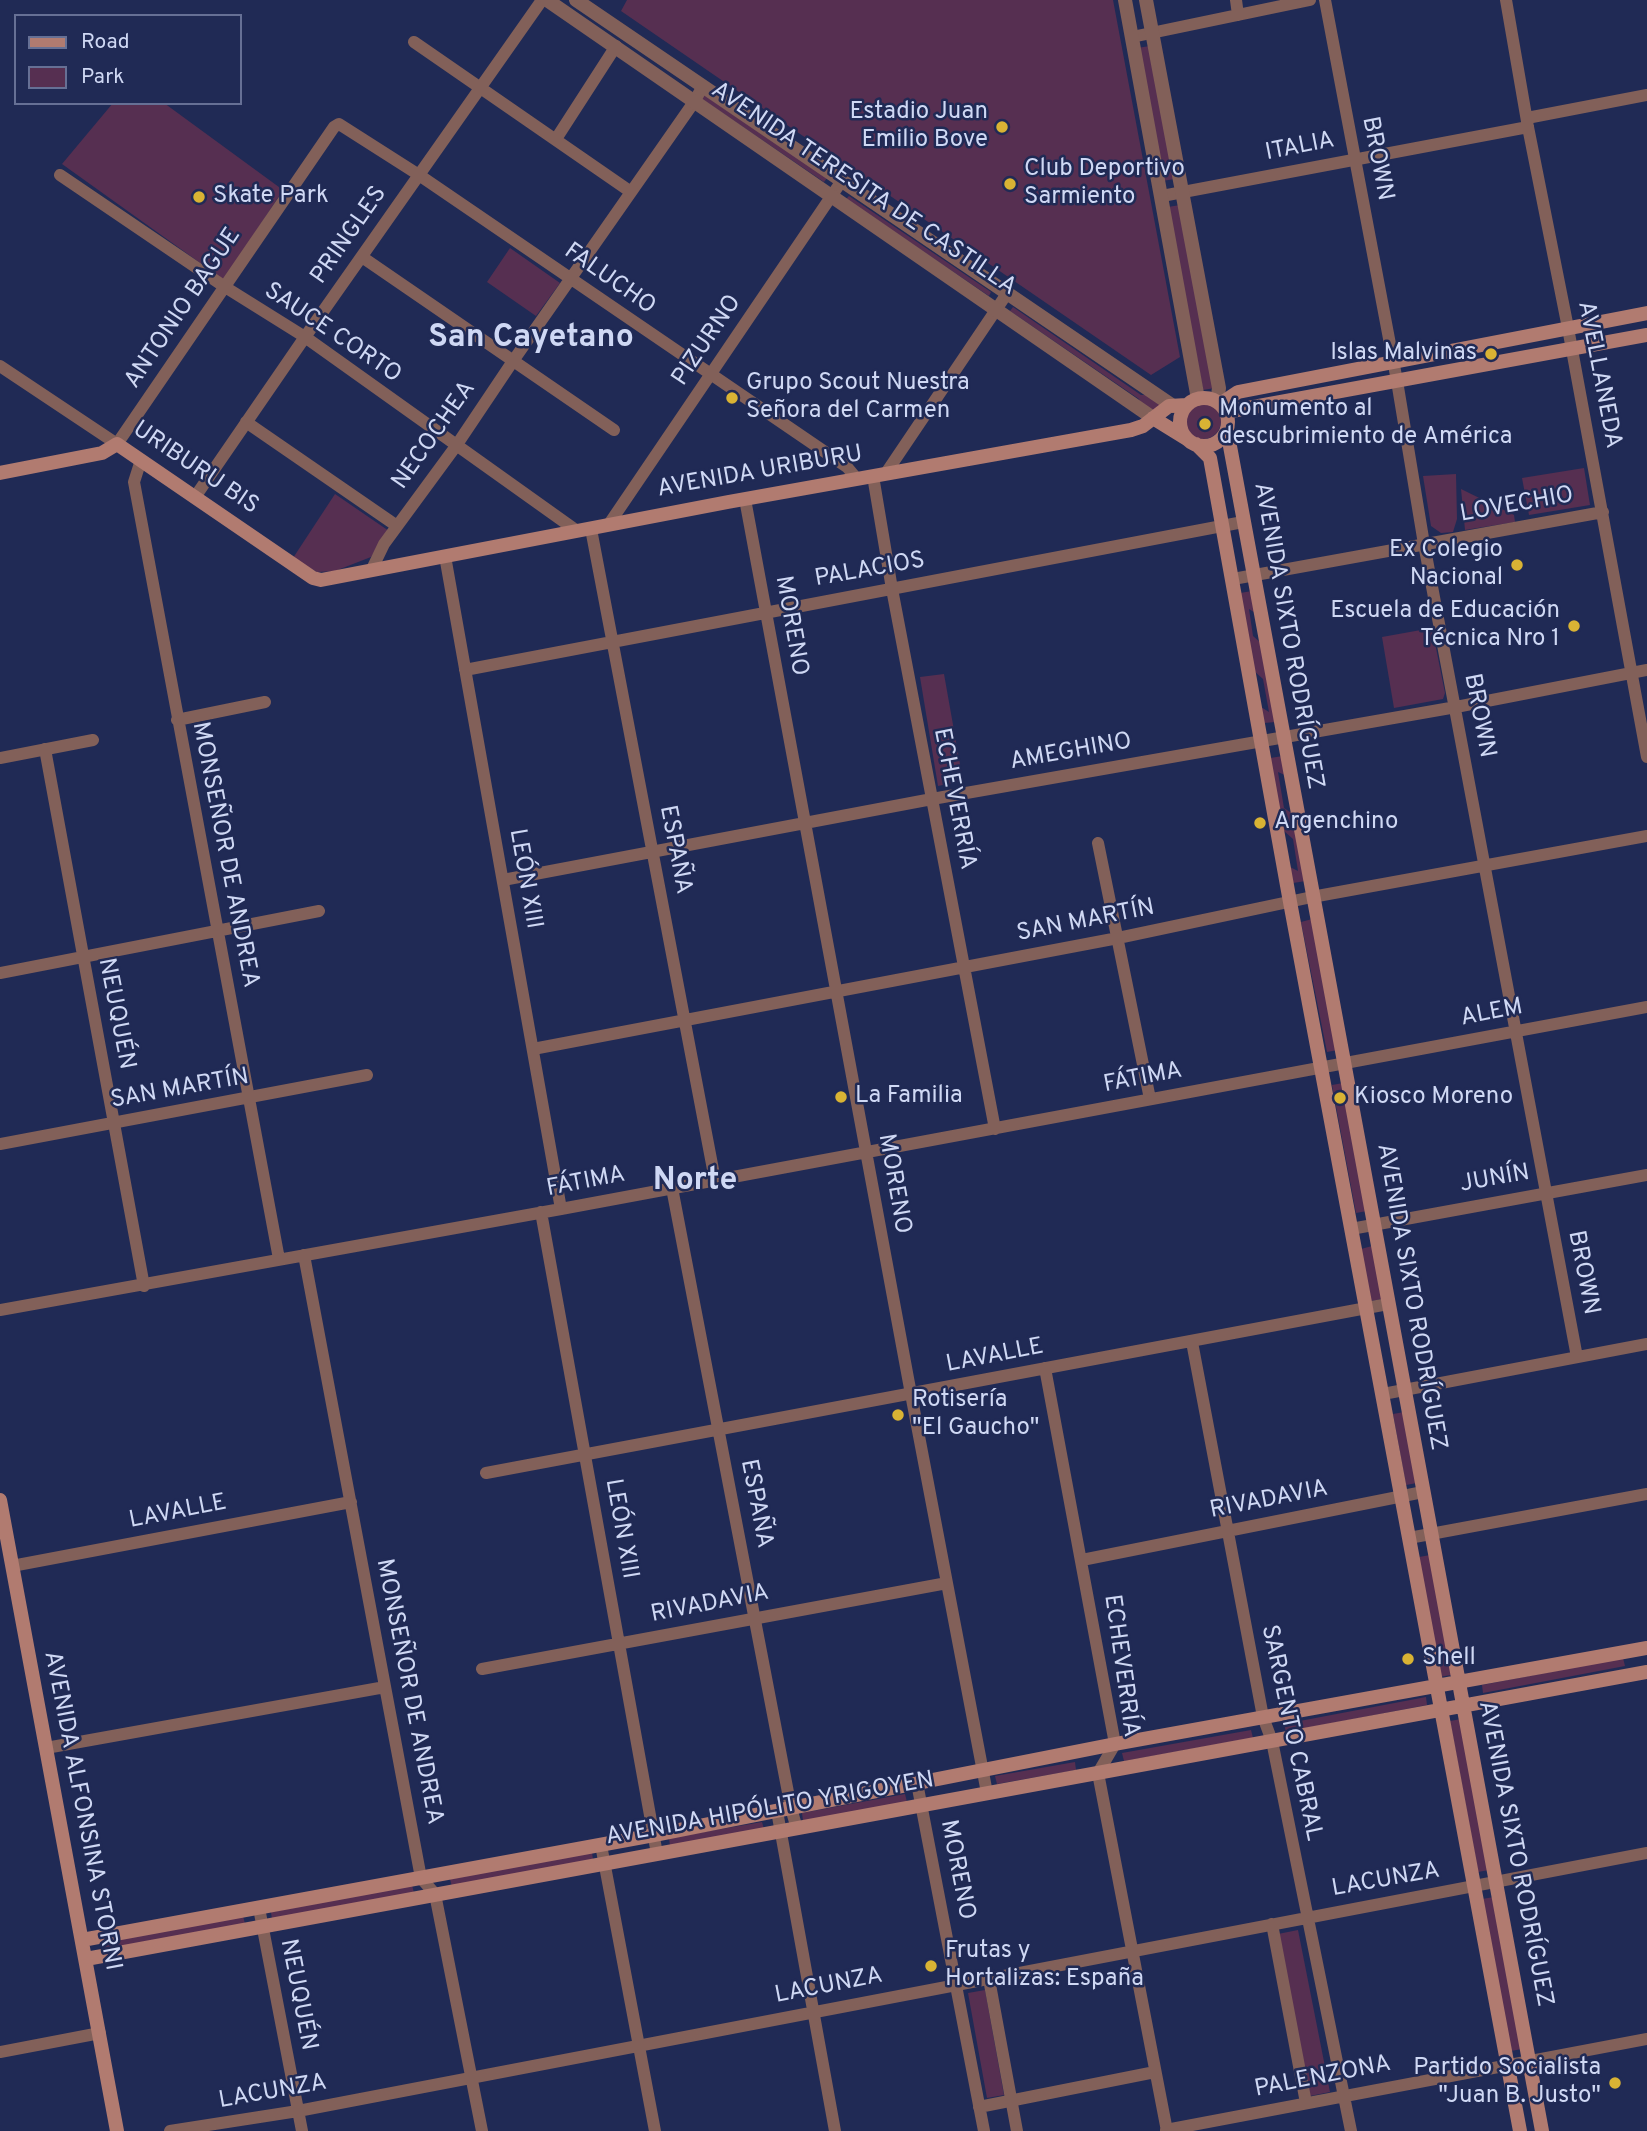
<!DOCTYPE html>
<meta charset="utf-8">
<style>
body{margin:0}
#map{position:relative;width:1647px;height:2131px;overflow:hidden;background:#202a55;font-family:Overpass,sans-serif}
canvas{display:block}
.legend{position:absolute;left:14px;top:14px;width:228px;height:91px;box-sizing:border-box;background:#202a55;border:2px solid #667095;margin:0;padding:9px 12px;list-style:none;font-size:21px;color:#cfd8f4}
.legend li{display:flex;align-items:center;gap:14px;height:35px}
.legend b{width:35px;border:2px solid #667095}
</style>
<div id="map">
<canvas width="1647" height="2131"></canvas>
<ul class="legend">
<li><b style="height:9px;background:#b17b70"></b>Road</li>
<li><b style="height:19px;background:#562f51"></b>Park</li>
</ul>
</div>
<script>
const context = document.querySelector('canvas').getContext('2d');
context.lineJoin = 'round';
function fill(path, color) { context.fillStyle = color; context.fill(path, 'evenodd'); }
const shape = rows => new Path2D(rows.map(r => 'M' + r).join(''));
function stroke(path, color, width, dash) { context.strokeStyle = color; context.lineWidth = width; context.lineCap = dash ? 'butt' : 'round'; context.setLineDash(dash || []); context.stroke(path); }
function label(font, color, halo, rows, align = 'center') {
  context.font = font + ' Overpass,sans-serif'; context.lineWidth = 5; context.setLineDash([]); context.textBaseline = 'middle'; context.strokeStyle = halo; context.fillStyle = color; for (const [text, x, y, turn = 0] of rows) {
    context.save(); context.translate(x, y); context.rotate((+turn || 0) * Math.PI / 180); context.textAlign = isNaN(turn) ? turn : align; if (halo) context.strokeText(text, 0, 0); context.fillText(text, 0, 0); context.restore();
  }
}
fill(shape([
 [627,0,1113,0,1180,357,1151,375,621,11],
 [1150,46,1175,179,1162,181,1137,48],
 [704,95,827,178,824,182,702,99],
 [113,103,164,103,283,190,224,280,62,164],
 [849,196,991,292,989,296,846,199],
 [1180,205,1215,388,1203,390,1168,207],
 [510,248,560,283,536,316,487,282],
 [1013,307,1141,395,1150,395,1164,406,1151,412,1141,405,1139,399,1010,311],
 '1185 421a18 18 0 1 1 36 0a18 18 0 1 1-36 0Z',
 [1584,468,1590,505,1529,515,1522,478],
 [1456,474,1457,519,1453,532,1441,533,1431,526,1423,476],
 [1461,489,1514,515,1515,522,1465,530],
 [335,494,389,531,371,557,335,571,317,572,293,558],
 [1252,591,1257,614,1249,609,1253,636,1262,644,1276,722,1264,723,1261,707,1269,712,1263,679,1254,671,1240,593],
 [1432,628,1445,693,1443,699,1394,708,1382,637],
 [944,674,963,781,938,786,920,677],
 [1283,756,1287,776,1278,772,1284,808,1293,814,1306,881,1293,883,1290,867,1298,871,1293,839,1284,831,1270,758],
 [1312,919,1338,1050,1327,1052,1301,922],
 [1343,1083,1367,1211,1356,1213,1332,1085],
 [1372,1246,1382,1299,1371,1301,1361,1249],
 [1404,1412,1417,1483,1406,1485,1393,1414],
 [1430,1555,1451,1675,1440,1677,1419,1557],
 [1623,1658,1625,1666,1483,1693,1482,1685],
 [1426,1697,1427,1705,1286,1732,1284,1724],
 [1461,1719,1489,1870,1478,1872,1450,1721],
 [1251,1730,1253,1738,1124,1761,1122,1753],
 [1075,1762,1076,1770,997,1784,995,1776],
 [905,1794,907,1802,803,1821,802,1813],
 [762,1822,764,1829,670,1846,669,1838],
 [592,1852,593,1860,452,1887,450,1879],
 [412,1885,414,1893,272,1920,271,1912],
 [1494,1897,1522,2049,1511,2051,1482,1899],
 [243,1916,245,1924,103,1951,102,1943],
 [1298,1930,1330,2092,1310,2096,1278,1934],
 [985,1990,1004,2095,987,2098,968,1993]
]), '#562f51');
stroke(shape([
 [1236,0,1238,15],
 [1325,0,1397,381,1424,544,1577,1357],
 [1506,0,1528,127,1568,328,1647,757],
 [1132,37,1310,0],
 [414,42,631,192],
 [1527,118,1647,95],
 [556,139,616,46],
 [60,175,225,287,305,337,577,531],
 [1162,196,1528,127],
 [362,257,614,430],
 [0,366,117,444,334,127,339,124,419,175,847,467,857,479],
 [246,422,397,526],
 [141,460,134,482,279,1259],
 [886,473,1006,295],
 [873,476,892,589,995,1129],
 [195,497,305,337,542,0],
 [745,499,911,1394,987,1793],
 [609,524,841,182],
 [591,529,715,1180],
 [445,556,561,1209],
 [372,569,384,544,456,446,513,361,694,102,703,86],
 [1233,579,1603,512],
 [465,670,1243,522],
 [177,720,265,702],
 [45,749,144,1286],
 [0,758,93,740],
 [1098,843,1150,1099],
 [503,880,932,799,1456,707,1647,670],
 [0,973,319,911],
 [533,1049,1118,938,1312,897,1647,836],
 [0,1144,367,1075],
 [672,1188,791,1808,797,1829],
 [541,1212,657,1854],
 [1351,1229,1647,1175],
 [304,1255,421,1878,435,1894,482,2131],
 [0,1310,561,1209,1647,1007],
 [1192,1342,1263,1717,1272,1741,1351,2131],
 [1045,1368,1115,1744,1098,1773,1167,2131],
 [1383,1394,1647,1344],
 [486,1473,1388,1304],
 [1409,1538,1647,1494],
 [1082,1560,1423,1492],
 [12,1566,351,1502],
 [482,1669,947,1583],
 [46,1748,385,1687],
 [917,1783,984,2131],
 [777,1811,835,2131],
 [601,1845,655,2131],
 [259,1908,302,2131],
 [1272,1924,1306,2103],
 [989,1979,1017,2131],
 [0,2052,100,2033],
 [979,2107,1155,2072],
 [1166,2130,1647,2039],
 [170,2131,298,2111,1647,1853]
]), '#826059', 12);
stroke(shape([
 [547,0,1153,418],
 [576,0,1173,406],
 [1125,0,1198,399],
 [1146,0,1219,388,1217,402]
]), '#826059', 14);
stroke(shape([
 '1180 422a24 24 0 1 1 48 0a24 24 0 1 1-48 0Z',
 [1220,404,1238,392,1647,313],
 [1226,412,1647,335],
 [1153,418,1187,439],
 [1227,430,1542,2131],
 [1196,444,1210,458,1290,902,1520,2131],
 [0,473,102,453,117,444,313,578,321,580,728,502,1131,430,1143,426,1169,406,1187,405],
 [0,1500,117,2131],
 [82,1940,654,1835,1115,1744,1647,1648],
 [86,1959,1647,1672]
]), '#b17b70', 14);
for (const [x, y, r, color] of [
 [1002,127,7,"#d9b334"],
 [1010,184,7,"#d9b334"],
 [199,197,7,"#d9b334"],
 [1491,354,7,"#d9b334"],
 [732,398,7,"#d9b334"],
 [1205,424,7,"#d9b334"],
 [1517,565,7,"#d9b334"],
 [1574,626,7,"#d9b334"],
 [1260,823,7,"#d9b334"],
 [841,1097,7,"#d9b334"],
 [1340,1098,7,"#d9b334"],
 [898,1415,7,"#d9b334"],
 [1408,1659,7,"#d9b334"],
 [931,1966,7,"#d9b334"],
 [1615,2083,7,"#d9b334"]
]) { const dot = new Path2D(); dot.arc(x, y, r, 0, 2 * Math.PI); context.fillStyle = color; context.fill(dot); stroke(dot, '#202a55', 2.5); }
label('24px', '#cfd8f4', '#202a55', [
 ["Estadio Juan",988,113,"right"],
 ["Emilio Bove",988,141,"right"],
 ["Club Deportivo",1024,170],
 ["Sarmiento",1024,198],
 ["Skate Park",213,197],
 ["Islas Malvinas",1477,354,"right"],
 ["Grupo Scout Nuestra",746,384],
 ["Señora del Carmen",746,412],
 ["Monumento al",1219,410],
 ["descubrimiento de América",1219,438],
 ["Ex Colegio",1503,551,"right"],
 ["Nacional",1503,579,"right"],
 ["Escuela de Educación",1560,612,"right"],
 ["Técnica Nro 1",1560,640,"right"],
 ["Argenchino",1274,823],
 ["La Familia",855,1097],
 ["Kiosco Moreno",1354,1098],
 ["Rotisería",912,1401],
 ["\"El Gaucho\"",912,1429],
 ["Shell",1422,1659],
 ["Frutas y",945,1952],
 ["Hortalizas: España",945,1980],
 ["Partido Socialista",1601,2069,"right"],
 ["\"Juan B. Justo\"",1601,2097,"right"]
], 'left');
label('24px', '#cfd8f4', '#202a55', [
 ["ITALIA",1300,148,-11],
 ["BROWN",1376,159,79],
 ["AVENIDA TERESITA DE CASTILLA",863,190,34],
 ["PRINGLES",350,236,-55],
 ["FALUCHO",609,280,35],
 ["ANTONIO BAGUE",184,309,-56],
 ["SAUCE CORTO",332,334,34],
 ["PIZURNO",708,341,-56],
 ["AVELLANEDA",1598,375,79],
 ["NECOCHEA",435,436,-55],
 ["URIBURU BIS",195,469,34],
 ["AVENIDA URIBURU",760,473,-10],
 ["LOVECHIO",1517,506,-10],
 ["PALACIOS",870,571,-10],
 ["MORENO",790,626,80],
 ["AVENIDA SIXTO RODRÍGUEZ",1287,636,80],
 ["BROWN",1478,716,79],
 ["AMEGHINO",1071,753,-10],
 ["ECHEVERRÍA",953,799,79],
 ["ESPAÑA",674,850,79],
 ["MONSEÑOR DE ANDREA",224,855,79],
 ["LEÓN XIII",524,879,80],
 ["SAN MARTÍN",1086,922,-11],
 ["NEUQUÉN",115,1014,79],
 ["ALEM",1492,1014,-11],
 ["FÁTIMA",1143,1079,-11],
 ["SAN MARTÍN",180,1090,-10],
 ["JUNÍN",1495,1180,-10],
 ["FÁTIMA",586,1183,-11],
 ["MORENO",893,1184,80],
 ["BROWN",1582,1273,79],
 ["AVENIDA SIXTO RODRÍGUEZ",1410,1297,80],
 ["LAVALLE",995,1357,-11],
 ["RIVADAVIA",1269,1501,-11],
 ["ESPAÑA",755,1504,79],
 ["LAVALLE",178,1513,-11],
 ["LEÓN XIII",620,1529,80],
 ["RIVADAVIA",710,1605,-11],
 ["ECHEVERRÍA",1120,1666,82],
 ["MONSEÑOR DE ANDREA",408,1692,79],
 ["SARGENTO CABRAL",1290,1733,78],
 ["AVENIDA HIPÓLITO YRIGOYEN",770,1810,-10],
 ["AVENIDA ALFONSINA STORNI",81,1811,79],
 ["AVENIDA SIXTO RODRÍGUEZ",1514,1854,79],
 ["MORENO",956,1870,79],
 ["LACUNZA",1386,1881,-10],
 ["LACUNZA",829,1987,-11],
 ["NEUQUÉN",297,1995,79],
 ["PALENZONA",1323,2078,-11],
 ["LACUNZA",273,2093,-10]
]);
label('bold 32px', '#cfd8f4', '#202a55', [
 ["San Cayetano",531,340],
 ["Norte",695,1183]
]);
</script>
